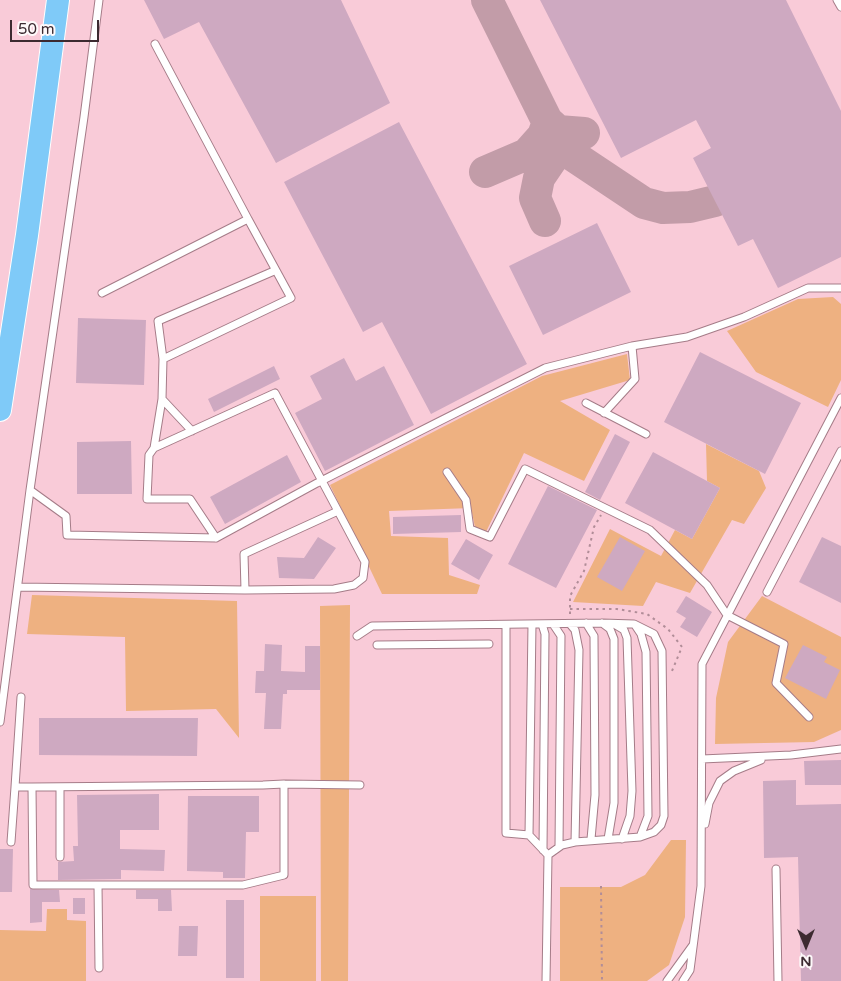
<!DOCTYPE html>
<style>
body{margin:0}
#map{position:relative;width:841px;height:981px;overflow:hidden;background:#f9cbd8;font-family:"Varela Round",sans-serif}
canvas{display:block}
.north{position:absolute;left:781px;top:921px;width:50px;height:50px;-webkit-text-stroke:4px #fef9fa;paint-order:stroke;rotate:180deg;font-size:14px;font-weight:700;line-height:20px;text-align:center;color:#3c2a30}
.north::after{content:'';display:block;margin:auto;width:18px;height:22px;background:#3c2a30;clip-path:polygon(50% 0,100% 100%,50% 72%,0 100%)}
.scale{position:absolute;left:10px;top:20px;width:89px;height:22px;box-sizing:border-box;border:2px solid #3c2a30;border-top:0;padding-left:6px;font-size:15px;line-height:18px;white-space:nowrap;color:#3c2a30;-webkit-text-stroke:4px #fef9fa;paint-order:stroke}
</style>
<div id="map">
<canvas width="841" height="981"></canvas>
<div class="north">N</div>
<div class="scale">50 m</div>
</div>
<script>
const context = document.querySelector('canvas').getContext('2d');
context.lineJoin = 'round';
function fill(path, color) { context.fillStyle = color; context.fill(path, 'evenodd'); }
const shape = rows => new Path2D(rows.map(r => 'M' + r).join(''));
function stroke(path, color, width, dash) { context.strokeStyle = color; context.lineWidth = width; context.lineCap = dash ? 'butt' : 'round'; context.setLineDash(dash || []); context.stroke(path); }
fill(shape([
 [833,297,841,304,841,380,828,407,756,372,727,331,798,299],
 [627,354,630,380,560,401,610,430,584,481,524,453,486,532,475,527,471,508,389,511,391,536,448,538,449,575,480,585,477,594,382,594,330,485,542,376],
 [706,444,759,471,766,488,744,524,732,520,690,593,656,582,643,606,573,602,610,529,661,556,675,530,692,539,720,488,707,481],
 [32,595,237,601,239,738,216,709,126,711,125,637,27,634],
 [762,596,841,637,841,730,814,742,715,744,716,698,728,642],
 [350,605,348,981,321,981,320,606],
 [671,840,686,840,685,917,669,965,647,981,560,981,560,887,621,887,645,875],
 [260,896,316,896,316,981,260,981],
 [47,909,67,909,67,920,86,921,86,981,0,981,0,930,46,931]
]), '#eeb181');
stroke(shape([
 [487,0,560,147,644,203,663,208,690,207,715,201],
 [548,122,558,131,584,133],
 [485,172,527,154,543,136,548,122],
 [545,221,535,198,539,178,560,147]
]), '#c29ca8', 32);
fill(shape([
 [144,0,341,0,390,103,276,163,199,22,164,39],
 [540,0,786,0,841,111,841,257,778,288,753,239,738,246,693,158,711,148,696,120,621,158],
 [399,122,527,364,431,414,382,322,363,332,284,182],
 [597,223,631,292,543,335,509,266],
 [78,318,146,320,144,385,76,383],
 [700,352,801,403,765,474,664,422],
 [344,358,356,381,384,366,414,425,325,471,295,413,322,399,310,376],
 [274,366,280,379,214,412,208,399],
 [615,434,630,442,600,500,585,492],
 [131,441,132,494,77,494,77,442],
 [653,452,720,488,692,539,625,503],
 [287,455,301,482,225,524,210,497],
 [548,486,597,510,556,588,508,564],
 [461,515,461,532,393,534,393,517],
 [318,537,336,548,314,579,279,578,277,557,304,558],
 [620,537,645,551,622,591,597,577],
 [822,537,841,546,841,603,799,582],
 [466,539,493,555,479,580,451,564],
 [686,596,712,612,697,637,680,627,686,618,676,612],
 [265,644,282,645,281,671,305,672,305,646,320,646,320,690,287,690,287,694,283,694,281,729,264,729,266,693,255,693,256,671,264,671],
 [803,645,827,657,824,662,840,670,826,699,785,678],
 [39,718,198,718,197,756,39,755],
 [841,760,841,785,805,785,804,761],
 [796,780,796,805,841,804,841,981,801,981,798,857,764,858,763,781],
 [159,794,159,830,120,830,120,849,165,850,164,871,121,870,121,879,58,880,58,862,74,861,73,846,78,846,77,795],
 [188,796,259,796,259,832,246,832,245,878,223,878,223,872,187,871],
 [0,849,13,849,12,892,0,892],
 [30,889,59,890,60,902,42,902,42,922,30,923],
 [136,890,171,890,172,911,158,911,158,899,136,899],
 [73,898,85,898,85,914,73,914],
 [226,900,244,900,244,978,226,978],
 [179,926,198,926,197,956,178,956]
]), '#cea9c1');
const service = shape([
 [837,0,841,7],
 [248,219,291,298,163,359,158,321,274,271],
 [102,293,248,219,155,44],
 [162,399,163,359],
 [586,403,646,434],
 [604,413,635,379,632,346],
 [154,448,162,399,192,431],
 [447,472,466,500,470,529,490,537,525,469,650,530,707,585,727,615,784,644,776,683,809,717],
 [30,490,84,117,99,0],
 [216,538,190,499,147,499,149,455,154,448,275,393,338,511,244,554,245,590],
 [18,587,245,590,334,589,354,585,363,578,365,562,338,511],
 [767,592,841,451],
 [586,623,594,636,595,795,591,839],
 [602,623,610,629,614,639,614,803,608,839],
 [532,624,529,835,548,855,546,981],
 [542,624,545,634,543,850],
 [553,624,561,636,559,847],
 [570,624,575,630,579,650,575,842],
 [614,624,624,630,627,638,632,791,630,816,622,839],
 [506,625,506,833,529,835],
 [635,625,641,634,646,652,648,816,640,837],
 [357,636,372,626,602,623,634,624,654,634,662,651,664,816,661,825,654,832,640,837,575,842,562,845,548,855],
 [377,645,489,644],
 [0,722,30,490,66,516,67,535,216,538,317,483,545,368,632,346,687,337,744,317,808,288,841,288],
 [702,759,791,755,841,749],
 [284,784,360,785],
 [15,787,21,697],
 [60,787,60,857],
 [705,824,709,803,720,781,734,771,761,760],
 [11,842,15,787,32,787,263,785,284,784,284,875,243,885,33,885,32,787],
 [776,869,778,981],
 [98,885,99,968],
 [667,981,693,945],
 [683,981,690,970,701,886,702,664,841,398]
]);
const trunk = shape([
 [0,410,27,235,58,0]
]);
stroke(service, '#a57c88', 9);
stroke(trunk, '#fff', 24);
stroke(shape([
 [570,609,617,609,647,614,668,629,682,647,672,671],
 [570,614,570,596,584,571,594,527,601,515],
 [601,886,602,981]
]), '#b18d98', 2, [2.5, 4]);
stroke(service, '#fff', 7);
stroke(trunk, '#7fcaf8', 22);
</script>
